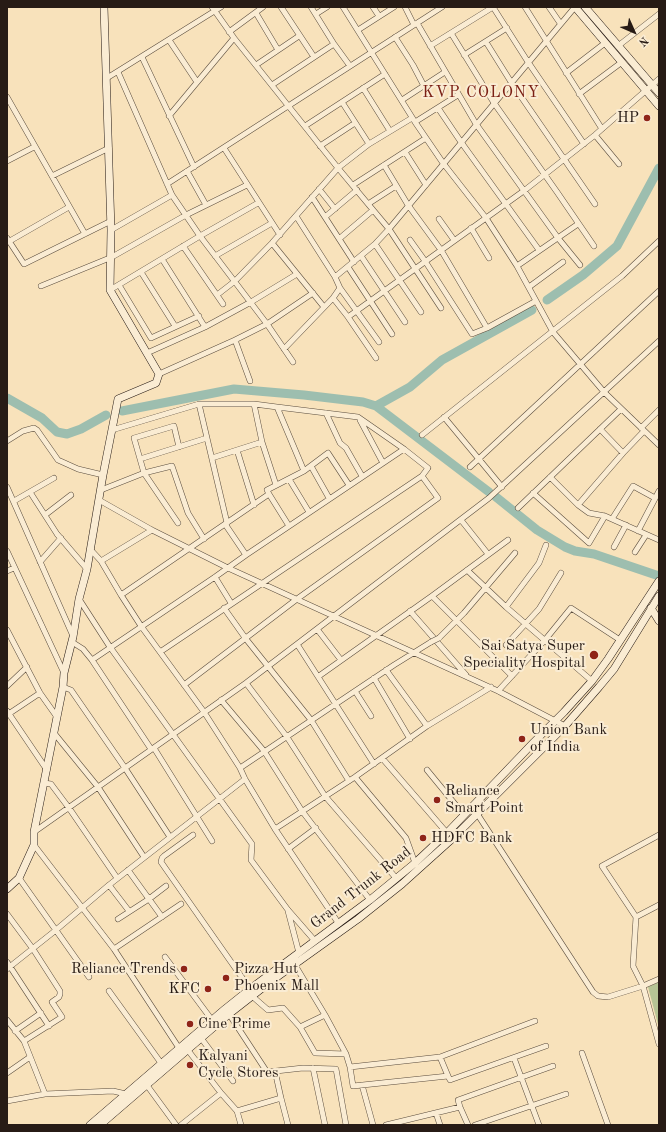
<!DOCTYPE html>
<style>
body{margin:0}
#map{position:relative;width:666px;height:1132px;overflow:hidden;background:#f8e2bb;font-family:"Old Standard TT",serif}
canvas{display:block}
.frame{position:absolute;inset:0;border:8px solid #271b15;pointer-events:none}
.north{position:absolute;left:614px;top:12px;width:40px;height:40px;-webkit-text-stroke:3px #faecd3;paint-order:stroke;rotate:135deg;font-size:11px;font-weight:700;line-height:16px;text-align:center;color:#271b15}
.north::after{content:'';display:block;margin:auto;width:14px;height:18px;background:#271b15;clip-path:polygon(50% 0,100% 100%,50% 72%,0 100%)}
</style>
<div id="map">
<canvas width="666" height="1132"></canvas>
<div class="frame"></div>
<div class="north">N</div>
</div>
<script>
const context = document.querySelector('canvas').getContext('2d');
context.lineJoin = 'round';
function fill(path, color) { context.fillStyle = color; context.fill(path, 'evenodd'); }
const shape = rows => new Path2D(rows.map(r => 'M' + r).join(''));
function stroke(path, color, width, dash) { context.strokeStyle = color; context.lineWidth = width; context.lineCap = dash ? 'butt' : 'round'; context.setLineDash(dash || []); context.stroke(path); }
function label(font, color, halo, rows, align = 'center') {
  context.font = font + ' "Old Standard TT",serif'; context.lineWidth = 4; context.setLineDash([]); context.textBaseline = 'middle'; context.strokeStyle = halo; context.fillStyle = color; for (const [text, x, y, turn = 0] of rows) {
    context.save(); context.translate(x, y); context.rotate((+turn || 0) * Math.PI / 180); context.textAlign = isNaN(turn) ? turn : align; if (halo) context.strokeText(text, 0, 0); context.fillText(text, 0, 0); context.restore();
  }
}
fill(shape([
 [659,982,659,1028,648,987]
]), '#b7c495');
stroke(shape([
 [547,300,583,275,617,246,659,168],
 [7,398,42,418,57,432,67,434,81,429,106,415],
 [376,406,410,387,442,360,532,310],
 [122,411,234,389,304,395,363,402,376,406,489,492],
 [496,497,537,530,565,547,575,551,594,554,659,576]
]), '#9dbeaf', 9);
const street = shape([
 [212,7,234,38,338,168,389,229,441,308],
 [281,7,314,57],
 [311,7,334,44,350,66],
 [343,7,415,122,443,163,486,218,517,266,553,332,604,392,659,445],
 [373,7,379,16],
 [405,7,414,25],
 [493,7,528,62,584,144],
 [525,7,602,129],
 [549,7,560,23],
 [256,13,278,50],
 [316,14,327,7],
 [417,23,476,124,558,238,580,265],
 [358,30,394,7],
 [229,32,263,7],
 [451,33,494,103,557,192,594,246],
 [395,37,413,65,424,86],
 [169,40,197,82],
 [486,42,511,82,595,204],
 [430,46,493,7],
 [618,46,659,14],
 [464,55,507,28],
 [142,57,194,167],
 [256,65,299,36],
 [118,72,172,195,200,236,267,324,293,362],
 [566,73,605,43],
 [107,78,221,7],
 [272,85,334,44],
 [363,88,390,131],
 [579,94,622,62],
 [7,97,85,234],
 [402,100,445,72],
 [342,102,369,144],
 [438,108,461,142,539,250],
 [169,116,234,38],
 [415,122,458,95],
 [305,126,385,74],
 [595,135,619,164],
 [320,146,355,123],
 [224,148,280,235],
 [405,152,426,185],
 [7,161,34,147],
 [384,165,408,205,441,250,487,328],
 [187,171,206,205],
 [52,176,109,148],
 [167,184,442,7],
 [353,185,426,138],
 [319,189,335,209],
 [312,197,354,262],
 [368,204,396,186],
 [296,216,335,277,340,288,379,342],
 [325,217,357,190],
 [439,219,454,240],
 [471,228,489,258],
 [111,230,172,195],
 [7,238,24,264,111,221],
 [339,239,373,210],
 [410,240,425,261,472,334,487,328,536,301],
 [8,242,69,207],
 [272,243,324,307],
 [375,244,421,312],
 [183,246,223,304],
 [215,256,272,223],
 [361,256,405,322],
 [162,259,205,327],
 [517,266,578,224],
 [348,267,392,334],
 [141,272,175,326],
 [335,277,375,244,389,229,575,7],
 [119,285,151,338,199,316],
 [41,286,112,257,186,215,247,185],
 [529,287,563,262],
 [110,290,200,236,258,203],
 [217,295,235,281,272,243,338,168,369,144,412,118],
 [333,298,348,317,376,358],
 [348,317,525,190,595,135,659,79],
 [235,340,250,381],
 [284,349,333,298,340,288],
 [147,353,205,327,251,302,297,274],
 [159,374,235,340,267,324,313,293],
 [199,404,207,438],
 [254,404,262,442,276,485],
 [277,407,304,471],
 [326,413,340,443,346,448,362,476],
 [444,417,502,487],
 [360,420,383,463],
 [641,428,659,410],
 [600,429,623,453],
 [112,430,199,404,254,404,277,407,358,417,404,449,428,468,422,476,160,652],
 [422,435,622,276,659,241],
 [7,441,23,431,34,428,37,430,58,460,78,469,103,475],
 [237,450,254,505],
 [212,458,262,442],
 [140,459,207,438,227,523],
 [311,466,329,498],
 [470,467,659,291],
 [550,477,578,505,589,513,605,516,659,540],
 [289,479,309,512],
 [7,487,73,636],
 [101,490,144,473,172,466,188,513,204,539],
 [30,492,57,534,87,569],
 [533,493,589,543,605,516],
 [269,494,267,490,304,471,328,453,349,485],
 [99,500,152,530,228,568,498,691,565,726],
 [14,501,54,478],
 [578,505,623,453,644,431],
 [518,508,621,409],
 [45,515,71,495],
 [612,519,633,486,655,498],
 [461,520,488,554],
 [178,523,144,473,134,438,174,426,179,447],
 [225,524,246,555],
 [638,531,659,491],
 [614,547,626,525],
 [90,549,101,561,121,595,141,626,204,712,240,768,245,779,275,829,339,924],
 [7,551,64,673],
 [635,552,646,535],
 [101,561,152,530],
 [40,562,61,538],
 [467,570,506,607,592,681],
 [7,571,14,568],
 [215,577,231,603],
 [121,595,269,494,289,526],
 [432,596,512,676],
 [79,599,110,647,252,844,251,860,288,910,315,941],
 [506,607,539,563,546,545],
 [224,608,246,639,311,720,349,781],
 [410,611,466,675],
 [317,629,341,660],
 [7,630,40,693,57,717],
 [439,638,464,613,515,553],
 [72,642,83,649,92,660],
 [297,644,374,764],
 [506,645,539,609,561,573],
 [386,670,427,726],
 [319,676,432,596,508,540],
 [374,678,410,739],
 [246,683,287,737,325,796,396,878],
 [184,685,297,599,438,498,422,476],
 [7,686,27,667],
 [63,687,71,690,125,768,170,837],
 [355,691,371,716],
 [498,691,545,640,571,608,620,640],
 [221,700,264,751,302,811,370,900],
 [7,711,47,770],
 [7,715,40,693],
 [54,733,98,787,144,857],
 [154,748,212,841],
 [151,749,92,660,215,577,246,555,404,449],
 [382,758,447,833],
 [240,768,394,665,431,642],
 [427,770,464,815],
 [355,777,406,838,415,863],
 [44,783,51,784,69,808,117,878],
 [476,812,593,992,598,996,608,997,643,986,659,1044],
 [275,829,355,777,427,726,491,687],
 [34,832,246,683,489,498,659,341],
 [193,835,164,856,162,858,161,862,250,989],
 [659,835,602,866,636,917,633,966,643,986,659,979],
 [34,845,114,949,179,1048],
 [288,849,316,828],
 [128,870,162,917],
 [19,878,89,977],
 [109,885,129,911],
 [288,911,299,953],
 [7,914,33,949,60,991,60,994,59,997,52,1002,62,1017,24,1041],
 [636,917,659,905],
 [118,919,149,899,166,886],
 [114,949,181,904],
 [165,957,212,1020],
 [7,962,49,1026],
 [295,965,325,1015,346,1054,350,1067,353,1086,448,1076,440,1057,535,1021],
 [7,969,56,930,109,885,245,779],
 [109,991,161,1063],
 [252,996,268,1010,283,1008,300,1027],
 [229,1014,267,1072,303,1068,336,1069,346,1125],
 [325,1015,300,1027,315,1053,346,1054],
 [7,1020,24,1041,45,1094],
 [15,1031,41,1013],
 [201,1038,233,1081],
 [582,1053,608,1125],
 [514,1058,539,1125],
 [350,1067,440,1057],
 [313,1068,325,1125],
 [275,1071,281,1098],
 [7,1073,30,1057],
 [448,1076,450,1080,546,1046],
 [146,1084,176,1125],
 [362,1085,373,1125],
 [221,1093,237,1111,241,1125],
 [7,1101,45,1094,113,1091,126,1094,128,1096],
 [460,1107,458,1100,553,1066],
 [237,1111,281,1098,288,1125],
 [436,1113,440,1125],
 [181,1125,221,1093,187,1049],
 [386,1125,460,1107,468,1125],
 [475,1125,566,1094]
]);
const secondary = shape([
 [575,7,659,106],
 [585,7,659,93],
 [651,608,659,621],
 [7,889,19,878,34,845,34,832,63,687,64,673,73,637,79,599,87,569,103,475,118,399,156,383,159,374,110,290,111,230,104,7],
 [90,1125,225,1009,250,989,370,900,415,863,447,833,534,742,564,712,592,681,608,659,659,581],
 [100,1125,229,1014,270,982,358,919,402,884,452,839,565,726,599,687,614,669,659,596]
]);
stroke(street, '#5b4d3e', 6);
stroke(secondary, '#271b15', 8);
stroke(street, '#faecd3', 5);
stroke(secondary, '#faecd3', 7);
const streetBridge = shape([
 [431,642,439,638]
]);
stroke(streetBridge, '#5b4d3e', 6, []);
stroke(streetBridge, '#faecd3', 5);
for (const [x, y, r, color] of [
 [647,118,4,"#8f2418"],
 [594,655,5,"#8f2418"],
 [522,739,4,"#8f2418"],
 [437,800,4,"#8f2418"],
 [423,838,4,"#8f2418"],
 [184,969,4,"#8f2418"],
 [226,978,4,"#8f2418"],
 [208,989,4,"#8f2418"],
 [190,1024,4,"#8f2418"],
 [190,1065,4,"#8f2418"]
]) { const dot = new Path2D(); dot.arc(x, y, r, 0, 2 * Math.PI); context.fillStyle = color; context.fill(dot); stroke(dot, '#faecd3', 1.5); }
label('15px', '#271b15', '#faecd3', [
 ["HP",639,118,"right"],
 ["Sai Satya Super",585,646,"right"],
 ["Speciality Hospital",585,663,"right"],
 ["Union Bank",530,730],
 ["of India",530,747],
 ["Reliance",445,791],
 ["Smart Point",445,808],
 ["HDFC Bank",431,838],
 ["Reliance Trends",176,969,"right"],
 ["Pizza Hut",234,969],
 ["Phoenix Mall",234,986],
 ["KFC",200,989,"right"],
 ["Cine Prime",198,1024],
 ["Kalyani",198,1056],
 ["Cycle Stores",198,1073]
], 'left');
label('15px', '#271b15', '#faecd3', [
 ["Grand Trunk Road",361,888,-38]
]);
context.letterSpacing = '1px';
label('16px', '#7a1f14', '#faecd3', [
 ["KVP COLONY",481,93]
]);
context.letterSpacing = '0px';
</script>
